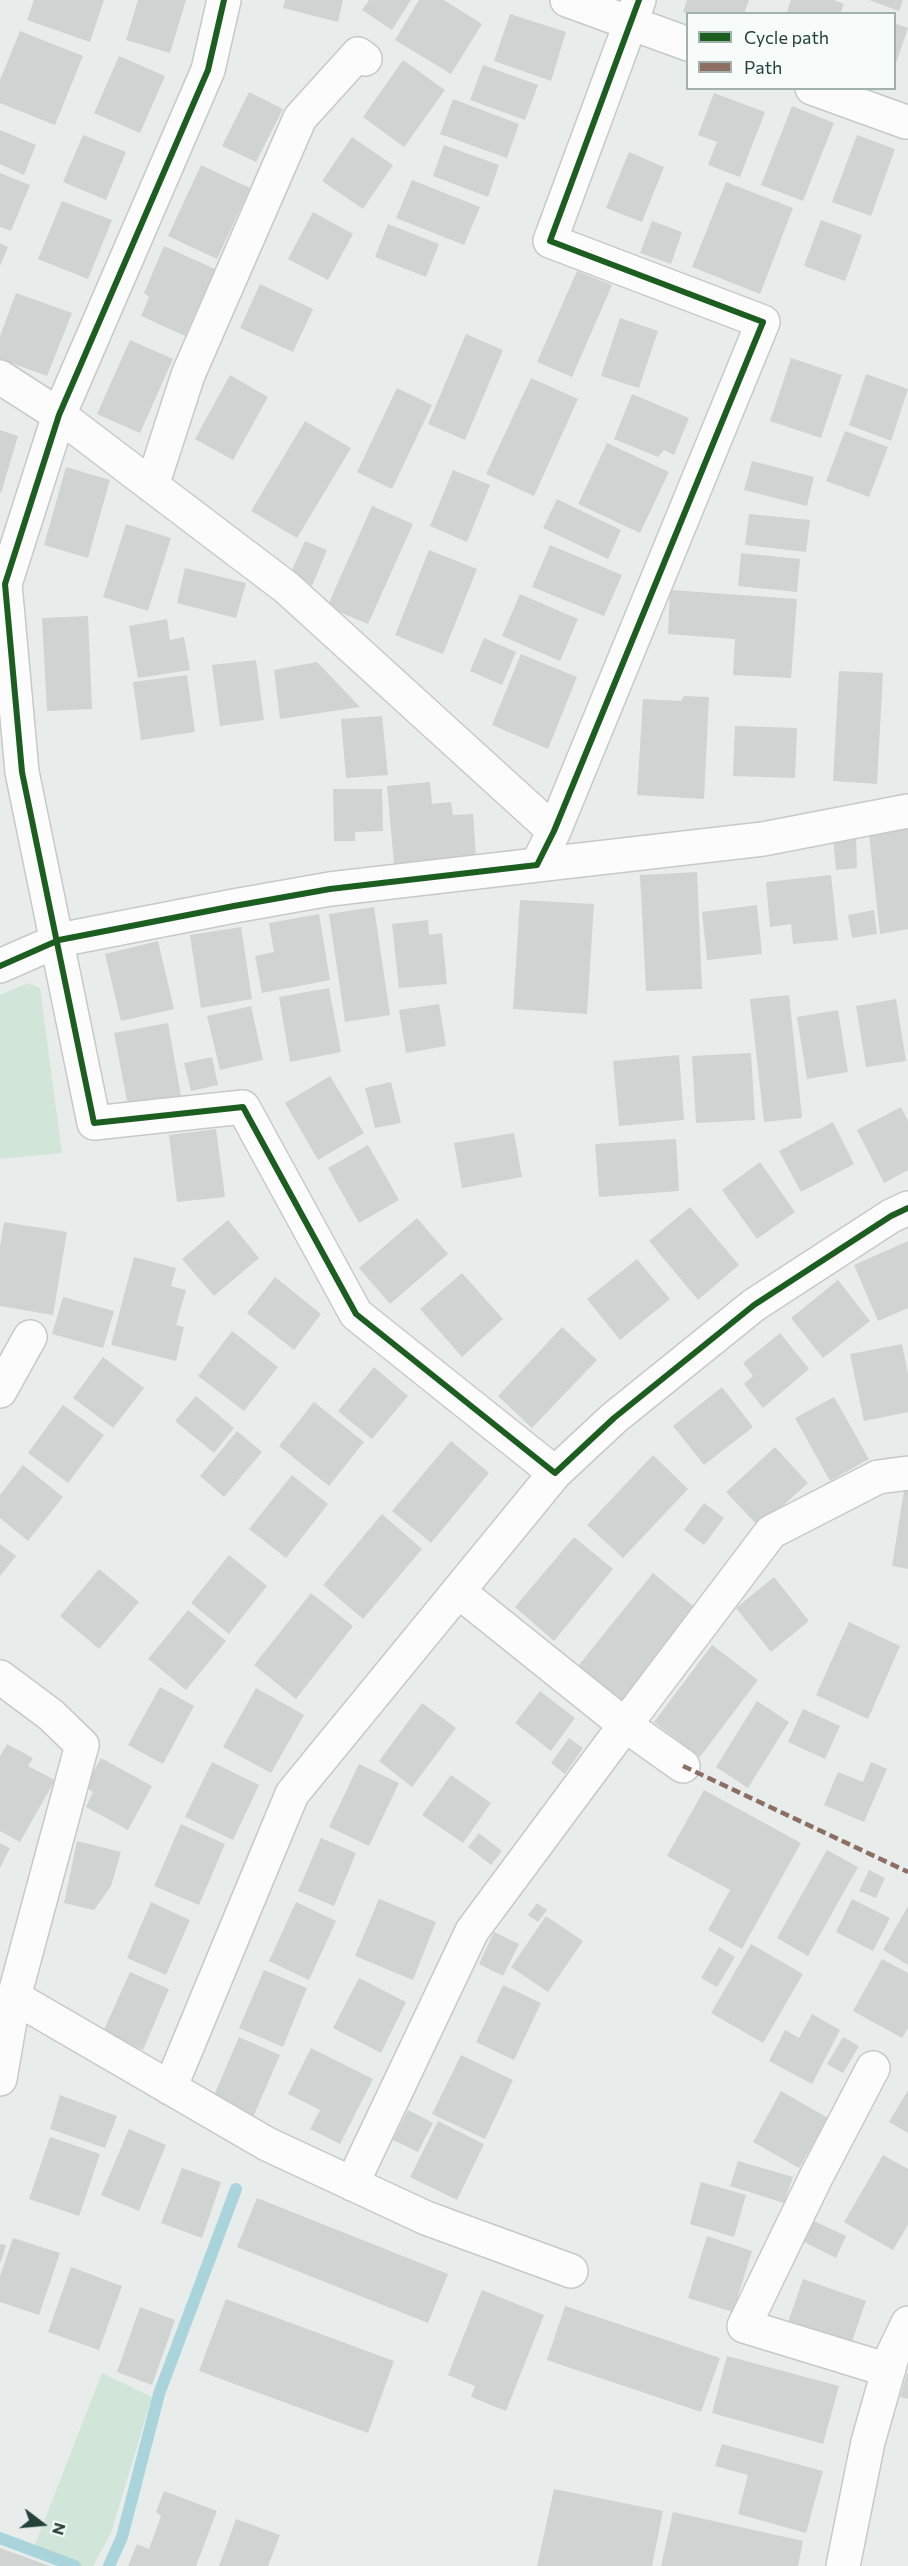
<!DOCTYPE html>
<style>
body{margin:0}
#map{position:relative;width:908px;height:2566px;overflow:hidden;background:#e8edeb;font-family:Commissioner,sans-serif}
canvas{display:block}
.legend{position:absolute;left:686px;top:12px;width:210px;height:78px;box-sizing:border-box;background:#f7fbf9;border:2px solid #a3b1ad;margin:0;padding:8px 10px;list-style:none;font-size:18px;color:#24423a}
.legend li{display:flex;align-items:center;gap:12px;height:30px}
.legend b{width:30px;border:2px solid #a3b1ad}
.north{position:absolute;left:12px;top:2494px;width:60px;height:60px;-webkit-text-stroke:4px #f7fbf9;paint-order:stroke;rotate:106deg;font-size:16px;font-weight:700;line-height:24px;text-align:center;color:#24423a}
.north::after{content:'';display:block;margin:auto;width:21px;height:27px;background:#24423a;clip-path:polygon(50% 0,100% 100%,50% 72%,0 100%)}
</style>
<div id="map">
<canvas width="908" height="2566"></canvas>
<ul class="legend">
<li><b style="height:8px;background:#1b5e20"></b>Cycle path</li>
<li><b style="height:8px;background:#8d6e63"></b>Path</li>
</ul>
<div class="north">N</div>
</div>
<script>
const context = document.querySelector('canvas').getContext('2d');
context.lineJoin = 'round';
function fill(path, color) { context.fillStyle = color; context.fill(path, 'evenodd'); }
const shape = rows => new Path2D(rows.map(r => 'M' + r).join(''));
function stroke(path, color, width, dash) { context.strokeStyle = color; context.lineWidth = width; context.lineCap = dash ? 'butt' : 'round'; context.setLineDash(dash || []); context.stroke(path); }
fill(shape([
 [28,983,40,988,62,1153,0,1159,0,995],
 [102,2373,152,2397,111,2533,93,2566,70,2566,32,2552]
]), '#d1e6d8');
stroke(shape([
 [0,2538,75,2566],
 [109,2566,122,2537,159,2394,236,2189]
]), '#a9d4db', 12);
fill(shape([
 [34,0,104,0,90,42,27,20],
 [138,0,186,0,170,53,126,40],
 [285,0,343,0,338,22,283,8],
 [369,0,411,0,392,30,362,10],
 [419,0,444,0,482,24,451,74,395,40],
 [687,0,749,0,744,14,689,14,683,12],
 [791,0,834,0,844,4,840,14,786,14],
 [869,0,903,0,899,11],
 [510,14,566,32,551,81,494,61],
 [894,23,908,28,895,66,894,66],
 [20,31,83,56,55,125,0,103,0,80],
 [119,56,165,76,140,133,94,113],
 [403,60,445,90,404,147,363,117],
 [483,65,538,85,525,120,470,100],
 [249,92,283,109,256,162,222,146],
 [714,93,765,112,740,177,708,165,717,142,698,135],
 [453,99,519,124,507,158,440,134],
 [792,106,834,123,803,201,761,185],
 [0,130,36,145,24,175,0,164],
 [83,135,126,152,106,200,63,182],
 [857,135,895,149,871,216,832,202],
 [352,137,393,165,363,209,322,181],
 [444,145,499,165,488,197,433,176],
 [629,152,664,167,642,222,606,208],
 [201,165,250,188,217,259,168,236],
 [0,173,30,185,11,231,0,227],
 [412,180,480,207,464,245,396,218],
 [726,182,793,208,760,294,692,267],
 [62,201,112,220,88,279,38,259],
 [313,212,353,234,328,280,288,259],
 [821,220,862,235,845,281,804,266],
 [652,221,682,232,671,264,640,253],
 [388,224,439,244,426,277,375,257],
 [0,243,8,247,0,266],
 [164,246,215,269,185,336,141,316,149,297,144,293],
 [577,271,612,285,572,377,537,362],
 [260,284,313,309,293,352,240,328],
 [16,293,72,313,47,376,0,359,0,336],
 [620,318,658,331,639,388,601,376],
 [466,334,503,350,465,440,428,424],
 [130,340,173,359,140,433,97,414],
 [791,358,842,375,821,438,770,421],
 [866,374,908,389,891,441,849,425],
 [230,375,268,397,233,460,195,439],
 [531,378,578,399,534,496,486,474],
 [397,388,432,405,392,489,357,472],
 [632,394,689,418,674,455,664,450,658,457,614,439],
 [305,421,351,448,297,538,251,511],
 [0,430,18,436,1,493,0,493],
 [845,431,888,447,869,497,826,481],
 [607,443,669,472,640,533,578,504],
 [752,461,814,477,807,506,744,490],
 [66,467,110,480,88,558,44,545],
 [453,470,490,485,467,542,430,526],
 [557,499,621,530,608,559,543,528],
 [372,506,413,524,368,624,327,607],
 [749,514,810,520,806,552,745,545],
 [126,524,171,538,148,611,103,597],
 [305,541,327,550,312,586,292,570],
 [550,545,622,575,604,616,532,587],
 [429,550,477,569,443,654,395,635],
 [741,553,800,559,797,592,738,586],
 [185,568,246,583,236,618,177,603],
 [670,590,797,599,791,678,733,675,735,639,668,634],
 [520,594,578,619,560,661,502,636],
 [88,616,92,709,47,711,42,618],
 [167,619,170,640,184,637,190,670,138,678,129,626],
 [484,638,516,652,502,685,470,671],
 [521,654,577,677,548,749,492,725],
 [256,660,264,720,220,726,212,665],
 [317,662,360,707,280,719,274,670],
 [839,671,883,673,877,784,833,781],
 [187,675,195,732,141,740,133,682],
 [684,696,709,697,704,799,637,795,643,699,681,701],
 [382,716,388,775,346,778,341,719],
 [735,726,797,728,795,778,733,776],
 [430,782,432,804,451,802,453,815,473,814,476,856,394,864,387,786],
 [333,789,382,789,383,831,355,832,355,841,334,841],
 [908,828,908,929,880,934,869,834],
 [856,835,857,868,836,870,833,838],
 [697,872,702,989,646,991,640,875],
 [831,875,838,940,793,944,791,924,770,927,766,882],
 [520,900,594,904,587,1014,513,1009],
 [757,905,762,954,707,960,702,912],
 [374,907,390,1015,345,1022,329,914],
 [874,910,877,934,852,938,848,915],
 [319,914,330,980,262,993,255,956,274,952,269,923],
 [428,920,429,935,442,933,447,984,399,988,392,924],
 [241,927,252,999,201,1008,190,935],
 [158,941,174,1009,121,1021,105,954],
 [329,988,341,1052,290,1062,279,997],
 [789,995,802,1118,764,1122,750,999],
 [896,999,906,1061,866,1067,856,1006],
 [439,1004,446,1046,406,1053,399,1010],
 [251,1006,263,1060,220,1070,207,1016],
 [838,1010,848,1072,807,1079,797,1017],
 [168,1023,181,1096,128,1106,114,1033],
 [751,1053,755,1120,696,1123,692,1056],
 [679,1055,684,1120,619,1126,613,1061],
 [212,1057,218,1085,191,1091,184,1063],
 [330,1076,364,1133,318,1160,285,1103],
 [391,1082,401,1123,375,1128,365,1088],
 [901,1107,908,1121,908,1170,884,1183,857,1130],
 [833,1122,854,1164,801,1192,779,1151],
 [216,1129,225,1197,177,1202,169,1135],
 [514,1133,522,1177,462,1188,454,1143],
 [676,1139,679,1191,599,1197,595,1144],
 [368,1145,399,1200,359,1223,328,1168],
 [760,1162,795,1212,757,1239,722,1190],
 [690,1207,739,1265,698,1300,649,1241],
 [417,1218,448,1254,390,1304,359,1268],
 [228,1220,259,1258,214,1296,182,1259],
 [4,1222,67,1232,53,1315,0,1306,0,1247],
 [908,1241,908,1308,878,1321,854,1265],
 [134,1257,176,1268,171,1286,186,1290,176,1325,184,1327,176,1361,111,1345],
 [637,1259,670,1299,620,1340,587,1299],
 [462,1273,503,1319,462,1357,420,1309],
 [275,1277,321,1314,294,1350,247,1313],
 [838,1280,870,1321,823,1358,791,1318],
 [63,1297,114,1311,103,1348,52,1334],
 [562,1327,597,1360,532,1428,498,1396],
 [232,1331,278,1367,244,1411,198,1376],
 [780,1333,809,1369,763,1408,744,1384,753,1376,743,1363],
 [902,1344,908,1374,908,1412,864,1421,850,1354],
 [103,1357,144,1388,113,1428,73,1398],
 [374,1367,408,1396,372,1439,338,1411],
 [722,1387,753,1427,704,1465,673,1426],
 [196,1396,234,1428,214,1453,175,1421],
 [834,1397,869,1459,830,1481,795,1418],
 [314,1402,364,1442,329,1486,279,1446],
 [63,1405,104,1435,68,1483,28,1453],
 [237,1431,262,1452,224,1497,200,1476],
 [451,1441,489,1473,431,1543,392,1511],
 [775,1447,808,1483,759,1527,726,1492],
 [653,1455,688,1489,623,1558,587,1525],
 [23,1465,63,1497,28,1541,0,1518,0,1495],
 [292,1475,328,1504,286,1558,249,1529],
 [905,1484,908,1484,908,1569,892,1566],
 [704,1503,724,1518,704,1545,684,1530],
 [382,1514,422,1549,363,1619,323,1585],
 [574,1537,613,1569,554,1641,515,1607],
 [0,1544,16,1556,0,1576],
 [229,1555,267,1586,229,1634,191,1603],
 [99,1569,139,1602,99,1649,60,1616],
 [653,1573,699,1611,623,1703,578,1666],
 [774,1577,809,1621,771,1652,736,1608],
 [311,1593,353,1626,296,1699,254,1665],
 [188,1610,226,1641,186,1690,148,1659],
 [849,1622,900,1646,868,1719,816,1695],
 [712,1645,758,1680,700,1757,654,1722],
 [160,1687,194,1706,163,1764,128,1745],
 [256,1688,304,1715,271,1773,223,1747],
 [540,1691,575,1718,551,1751,515,1723],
 [757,1701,789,1722,748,1788,716,1767],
 [422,1703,456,1728,412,1787,379,1761],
 [803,1709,840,1726,825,1759,788,1742],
 [569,1738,583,1748,565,1774,551,1763],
 [7,1744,33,1758,28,1766,55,1780,20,1842,0,1831,0,1756],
 [101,1758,152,1786,128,1830,86,1807,93,1792,85,1787],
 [212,1762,259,1785,233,1840,185,1817],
 [871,1762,887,1769,864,1822,824,1805,838,1772,863,1782],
 [359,1764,399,1783,369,1846,329,1827],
 [451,1775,491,1803,463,1843,422,1815],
 [704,1790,801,1843,742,1949,708,1930,730,1890,667,1856],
 [181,1824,225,1844,199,1905,154,1886],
 [479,1833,502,1851,491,1865,468,1847],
 [321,1838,356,1853,334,1906,298,1891],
 [77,1841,121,1852,111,1886,94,1910,64,1903],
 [0,1843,10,1848,0,1868],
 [827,1850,858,1867,808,1956,777,1938],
 [869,1870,885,1878,876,1898,859,1891],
 [379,1899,436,1922,413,1980,355,1956],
 [852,1899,890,1918,873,1951,836,1932],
 [151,1902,190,1920,166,1975,127,1958],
 [296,1902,336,1921,309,1980,269,1961],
 [537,1903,547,1910,538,1922,528,1915],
 [908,1906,908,1965,883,1950],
 [546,1916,583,1941,548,1992,511,1967],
 [494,1932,519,1944,503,1976,479,1964],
 [751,1944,803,1974,763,2043,711,2013],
 [719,1947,735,1957,717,1987,701,1978],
 [882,1959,908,1973,908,2028,902,2038,853,2011],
 [264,1970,307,1988,283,2047,239,2028],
 [130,1972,169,1989,143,2050,103,2032],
 [359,1978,406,2002,381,2053,333,2028],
 [503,1985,541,2003,514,2060,476,2042],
 [812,2014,840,2030,812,2084,769,2061,785,2030,799,2038],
 [239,2037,280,2055,253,2117,212,2100],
 [843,2037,859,2046,843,2073,827,2064],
 [311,2048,373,2079,340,2144,310,2129,320,2110,288,2094],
 [461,2055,513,2080,485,2139,432,2114],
 [908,2090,908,2133,889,2122],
 [781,2091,828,2118,799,2168,753,2142],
 [60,2095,117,2116,105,2148,50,2129],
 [408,2110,433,2123,418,2152,393,2140],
 [438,2121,484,2144,457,2200,410,2177],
 [129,2129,166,2145,139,2211,101,2195],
 [50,2137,100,2154,79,2216,29,2199],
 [883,2155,908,2169,908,2225,893,2250,844,2222],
 [738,2161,793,2177,784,2203,730,2186],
 [182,2168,221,2182,202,2238,161,2223],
 [701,2182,746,2195,734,2237,690,2224],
 [257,2198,448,2274,428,2323,237,2247],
 [812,2220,846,2236,836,2258,802,2241],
 [707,2236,752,2251,733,2312,688,2298],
 [13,2238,60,2253,39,2315,0,2302,0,2276],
 [0,2244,6,2245,1,2262,0,2262],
 [71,2267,122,2286,99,2350,48,2332],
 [803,2279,866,2301,849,2350,786,2328],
 [482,2290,544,2315,506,2411,471,2397,475,2386,448,2375],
 [226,2299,394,2361,368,2433,199,2371],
 [565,2306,720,2358,701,2412,547,2360],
 [140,2307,175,2320,152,2385,117,2372],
 [727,2356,839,2386,823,2444,712,2413],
 [907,2373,908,2373,908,2399,900,2397],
 [722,2444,823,2471,806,2533,738,2514,748,2475,715,2466],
 [554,2489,663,2511,652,2566,537,2566],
 [164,2491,217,2511,196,2566,128,2566,137,2544,149,2549,161,2516,156,2512],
 [673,2512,803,2541,798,2566,661,2566],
 [236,2519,280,2535,268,2566,219,2566],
 [0,2548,50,2566,0,2566]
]), '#cfd4d2');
const minor = shape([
 [224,0,208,70,59,415,5,584,22,772,94,1123,243,1107,356,1314,555,1473,614,1418,754,1305,891,1216,908,1208],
 [567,0,688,44],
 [812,88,906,122],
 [0,377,59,415,287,588,554,831],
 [152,486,188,375,300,118,358,54,365,59],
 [537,865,763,839,908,811],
 [0,966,59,940,234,906,330,889,537,865,554,831,763,322,550,241,639,0],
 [0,1391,30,1337],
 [458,1591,625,1725,771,1532,878,1477,908,1473],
 [0,1677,51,1715,82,1745,14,1997],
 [873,2068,816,2177,744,2326,888,2370],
 [0,2079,14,1997,267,2144,426,2218,571,2271],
 [170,2088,292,1794,555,1473],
 [352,2184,472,1931,625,1725,683,1766],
 [843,2566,868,2442,893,2354,908,2323]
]);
stroke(minor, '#c5cac8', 36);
stroke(minor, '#fcfcfc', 33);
stroke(shape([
 [683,1766,908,1872]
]), '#8d6e63', 4.5, [9, 4.5]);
stroke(shape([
 [224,0,208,70,59,415,5,584,22,772,94,1123,243,1107,356,1314,555,1473,614,1418,754,1305,891,1216,908,1208],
 [0,966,59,940,234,906,330,889,537,865,554,831,763,322,550,241,639,0]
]), '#1b5e20', 6);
</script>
